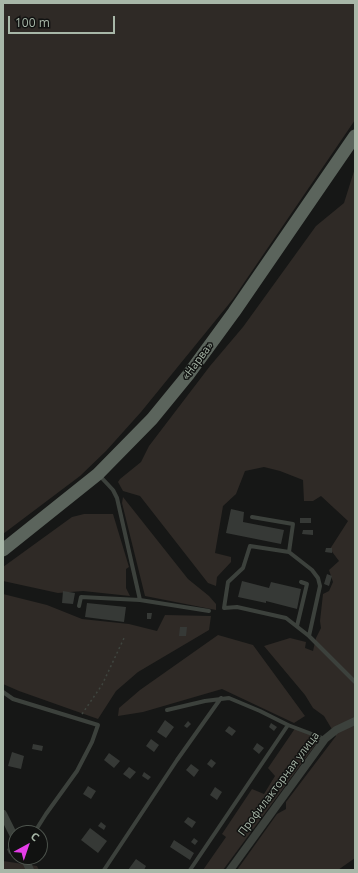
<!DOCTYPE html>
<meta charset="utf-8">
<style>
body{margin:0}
#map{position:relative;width:358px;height:873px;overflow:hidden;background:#161716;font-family:"Open Sans",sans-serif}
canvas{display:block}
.frame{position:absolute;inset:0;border:4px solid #a8b7a8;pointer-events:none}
.north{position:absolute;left:8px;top:825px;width:40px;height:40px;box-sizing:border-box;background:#111211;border:1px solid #4d544d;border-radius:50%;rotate:40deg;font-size:11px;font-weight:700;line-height:16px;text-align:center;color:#a8b7a8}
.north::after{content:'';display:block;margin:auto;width:14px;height:18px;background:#e53de8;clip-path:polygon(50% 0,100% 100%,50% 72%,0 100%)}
.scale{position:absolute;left:8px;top:16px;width:107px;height:18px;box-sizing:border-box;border:2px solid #a8b7a8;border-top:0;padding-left:5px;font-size:12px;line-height:14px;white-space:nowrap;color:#a8b7a8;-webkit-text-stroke:3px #111211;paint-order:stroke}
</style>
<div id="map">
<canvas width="358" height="873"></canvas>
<div class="frame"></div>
<div class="north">С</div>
<div class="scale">100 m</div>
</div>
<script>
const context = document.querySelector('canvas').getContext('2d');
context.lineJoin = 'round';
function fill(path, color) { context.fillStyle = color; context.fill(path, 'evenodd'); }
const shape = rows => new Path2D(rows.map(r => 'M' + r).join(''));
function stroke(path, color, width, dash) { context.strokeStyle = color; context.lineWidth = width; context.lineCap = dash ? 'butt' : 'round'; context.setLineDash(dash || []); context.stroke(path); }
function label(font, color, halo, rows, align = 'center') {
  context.font = font + ' "Open Sans",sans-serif'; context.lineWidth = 3; context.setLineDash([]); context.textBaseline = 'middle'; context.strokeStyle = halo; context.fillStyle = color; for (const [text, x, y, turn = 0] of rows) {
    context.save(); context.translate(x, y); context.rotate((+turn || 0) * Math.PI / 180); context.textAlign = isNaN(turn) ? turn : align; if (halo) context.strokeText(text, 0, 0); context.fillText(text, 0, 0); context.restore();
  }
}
fill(shape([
 [3,3,355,3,355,120,233,299,141,412,106,451,80,476,3,534],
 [355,168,355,858,338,870,237,870,277,814,286,809,286,802,336,736,324,716,313,708,305,695,264,646,290,638,306,642,305,648,313,651,316,638,321,628,320,621,323,594,329,591,333,582,329,570,339,561,330,549,348,521,321,496,313,501,304,501,303,480,280,471,264,467,245,471,236,494,223,506,215,553,231,557,231,562,217,577,216,586,208,583,140,496,123,491,118,482,120,479,141,462,149,446,210,366,243,327,316,226,344,203],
 [123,497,188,579,209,596,216,604,216,610,145,596,122,503],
 [84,514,113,514,129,567,126,569,126,588,130,596,83,591,58,593,3,581,3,567,72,517],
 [3,594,47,605,82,619,129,624,157,631,165,615,211,616,209,630,138,672,116,691,98,719,19,691,3,684],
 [218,635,253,645,305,716,294,723,222,689,143,712,118,716,119,708,140,690],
 [296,727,319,740,223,870,203,870,226,837,222,834,252,789,264,794,275,776,268,768],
 [3,861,37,866,39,870,3,870]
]), '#2f2a26');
fill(shape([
 [231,509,244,512,243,522,284,530,281,544,226,533],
 [300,518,311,518,311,523,300,523],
 [303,530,313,530,313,535,302,534],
 [326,548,332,548,332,553,325,552],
 [327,574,332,576,329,586,324,584],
 [242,581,269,588,271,582,301,589,297,609,266,601,266,603,238,597],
 [63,591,75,593,73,604,62,603],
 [87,603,126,607,124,622,85,617],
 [147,613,152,613,151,619,147,619],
 [180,627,187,627,186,636,179,636],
 [165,720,174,727,166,738,157,732],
 [188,721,191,724,187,728,184,726],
 [271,723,277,727,274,731,269,727],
 [229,726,236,731,232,736,225,731],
 [151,739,159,745,154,752,146,746],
 [257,743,264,748,259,754,253,749],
 [33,744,43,746,42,751,32,749],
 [12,752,24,756,21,769,8,766],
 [109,753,120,761,114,768,104,760],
 [211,759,216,763,212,768,207,764],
 [191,764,199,770,194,777,186,770],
 [129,767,136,772,130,779,123,774],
 [144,772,151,777,148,780,142,776],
 [88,786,96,791,91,799,83,794],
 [215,787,222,792,217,800,210,795],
 [188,817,196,822,192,828,184,822],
 [101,822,106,826,104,830,98,826],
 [90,828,107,841,98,853,81,840],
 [194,838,198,841,195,845,191,842],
 [174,840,194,853,190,860,170,847],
 [11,847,13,852,9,854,7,849],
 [136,859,146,866,144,870,128,870]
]), '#363936');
stroke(shape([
 [82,714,102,685,125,636]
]), '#3f453f', 1.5, [2, 3]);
stroke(shape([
 [99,475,113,490,117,498,140,600],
 [252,517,293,524,289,552],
 [289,552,250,546,243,568,228,582,224,608,237,607,286,618,309,636,355,682],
 [289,552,312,570,318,578,320,586,309,636],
 [79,606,81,597,140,600,209,611],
 [297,626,307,584,301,582],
 [3,692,13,699,98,725,92,742,77,771,46,814,34,833],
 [167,710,205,701,229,698,260,711,288,725,325,739],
 [104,870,177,760,221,698],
 [190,870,288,725]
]), '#3c413c', 4);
stroke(shape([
 [3,814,16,840],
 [24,857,30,870],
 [230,870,325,739,336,730,355,721]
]), '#3c413c', 8);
stroke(shape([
 [3,550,98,474,152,419,188,375,234,312,355,136]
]), '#5b645c', 13);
label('11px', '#a8b7a8', '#111211', [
 ["«Нарва»",198,361,-53],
 ["Профилакторная улица",279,784,-53]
]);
</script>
